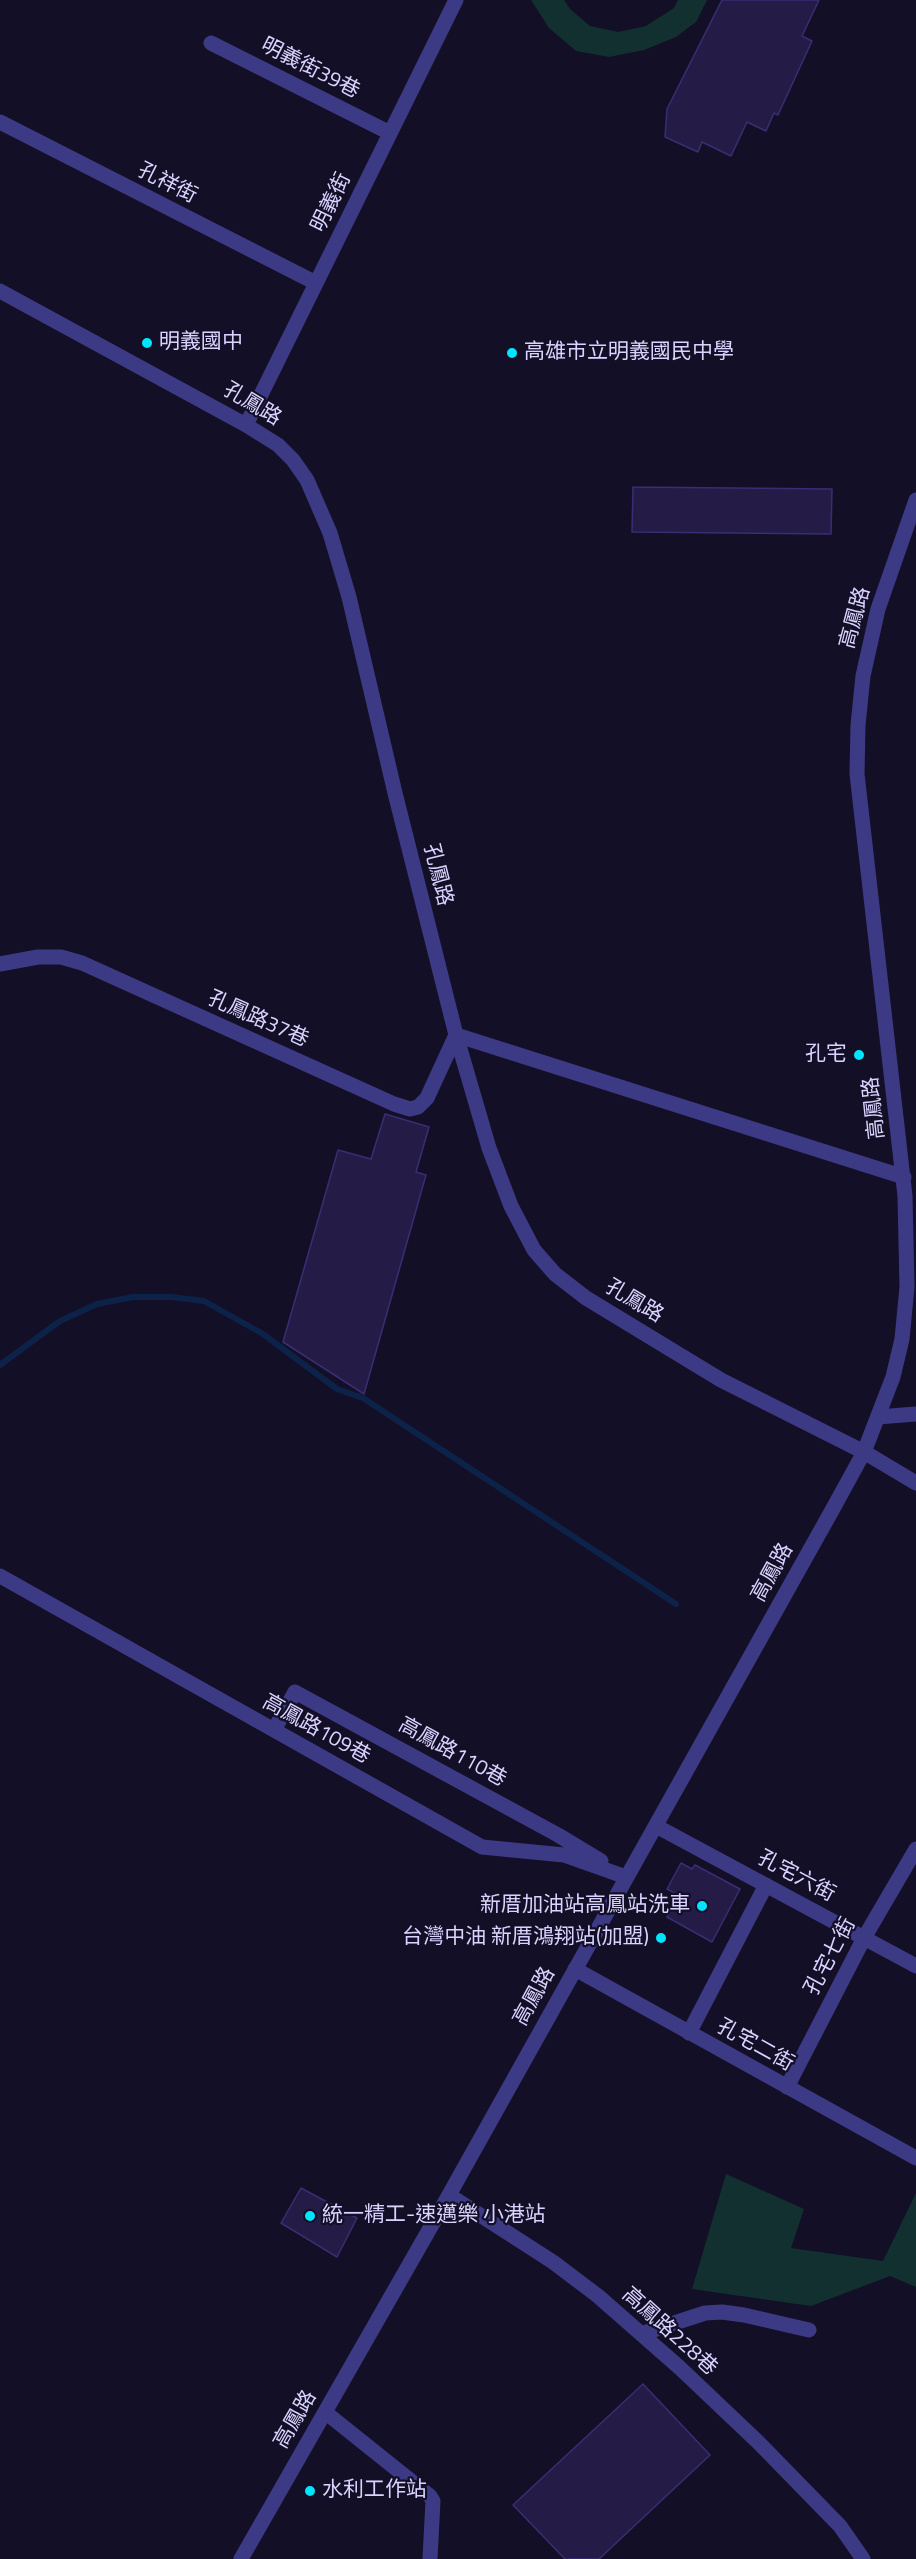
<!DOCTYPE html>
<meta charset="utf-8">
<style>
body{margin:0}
canvas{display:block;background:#130f26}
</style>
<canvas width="916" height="2559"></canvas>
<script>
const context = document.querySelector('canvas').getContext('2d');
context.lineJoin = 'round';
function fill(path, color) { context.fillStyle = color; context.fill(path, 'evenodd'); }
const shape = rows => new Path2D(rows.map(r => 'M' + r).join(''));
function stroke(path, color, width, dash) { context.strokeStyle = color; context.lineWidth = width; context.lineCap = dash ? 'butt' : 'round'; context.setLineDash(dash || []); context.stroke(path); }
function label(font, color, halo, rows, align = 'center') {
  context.font = font + ' "Titillium Web","Noto Sans TC",sans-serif'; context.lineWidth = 4.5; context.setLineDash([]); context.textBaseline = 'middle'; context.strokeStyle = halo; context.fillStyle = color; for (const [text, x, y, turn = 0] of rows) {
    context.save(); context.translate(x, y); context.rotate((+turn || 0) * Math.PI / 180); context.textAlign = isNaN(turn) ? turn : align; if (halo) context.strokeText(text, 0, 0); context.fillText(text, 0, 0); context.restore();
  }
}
fill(shape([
 [531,0,564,0,570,9,590,26,618,32,646,26,674,8,678,0,707,0,696,22,676,37,644,50,609,57,576,51,549,28],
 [726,2174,804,2209,791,2248,883,2261,916,2193,916,2287,890,2276,811,2306,692,2289]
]), '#12302f');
stroke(shape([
 [0,1365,60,1321,97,1304,133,1297,171,1297,204,1301,263,1334,337,1389,363,1398,676,1604]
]), '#0c2248', 6);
const building = shape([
 [722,0,819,0,802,36,812,41,778,115,774,113,766,131,747,122,731,156,702,142,698,152,665,137,667,109,722,0],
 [633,487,832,489,831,534,632,532,633,487],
 [385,1114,429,1127,416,1172,426,1175,364,1394,283,1342,338,1150,371,1159,385,1114],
 [681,1863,692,1869,695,1865,740,1889,712,1942,667,1917,678,1895,667,1889,681,1863],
 [301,2188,357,2218,337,2257,281,2223,301,2188],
 [643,2384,710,2455,599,2559,565,2559,513,2505,643,2384]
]);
fill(building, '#241b47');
stroke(building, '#3b2d73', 1.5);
stroke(shape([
 [211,43,390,133],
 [0,122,316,283],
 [0,291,246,425,278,445,293,460,307,480,330,533,349,597,395,793,456,1035,489,1148,511,1206,534,1250,555,1274,586,1298,721,1380,864,1452,916,1483],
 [246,425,456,0],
 [0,964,38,957,61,957,82,963,394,1104,410,1109,418,1107,427,1098,456,1035,904,1177],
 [878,1417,916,1414],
 [0,1576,482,1847,564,1855,626,1877],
 [274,1730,295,1692,558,1835,601,1861],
 [656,1826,916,1966],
 [575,1969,916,2158],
 [689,2033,766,1885],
 [787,2087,864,1938,916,1849],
 [449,2195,553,2262,598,2296,680,2368,759,2443,840,2526,863,2559],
 [641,2334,705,2313,722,2312,744,2315,809,2330],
 [325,2412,430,2496,433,2501,430,2558],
 [241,2559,449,2195,835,1505,864,1452,893,1377,902,1339,907,1287,905,1196,857,774,858,725,863,676,878,609,916,500]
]), '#3d3a85', 15);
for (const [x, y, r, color] of [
 [147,343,6,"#00e5ff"],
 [512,353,6,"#00e5ff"],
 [859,1055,6,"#00e5ff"],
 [702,1906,6,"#00e5ff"],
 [661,1938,6,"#00e5ff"],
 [310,2216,6,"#00e5ff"],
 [310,2491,6,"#00e5ff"]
]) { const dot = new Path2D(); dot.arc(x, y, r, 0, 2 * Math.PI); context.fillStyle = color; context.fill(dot); stroke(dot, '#130f26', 2); }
label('21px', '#d9d4ff', '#130f26', [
 ["明義街39巷",310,69,27],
 ["孔祥街",167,184,27],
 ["明義街",332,203,-64],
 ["孔鳳路",252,405,31],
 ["高鳳路",856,618,-75],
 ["孔鳳路",437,875,76],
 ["孔鳳路37巷",258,1020,24],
 ["高鳳路",875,1108,-96],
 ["孔鳳路",634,1302,31],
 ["高鳳路",773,1573,-61],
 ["高鳳路109巷",316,1730,29],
 ["高鳳路110巷",452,1753,29],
 ["孔宅六街",796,1877,28],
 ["孔宅七街",831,1957,-62],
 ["高鳳路",535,1997,-61],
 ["孔宅二街",755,2046,29],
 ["高鳳路228巷",669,2332,42],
 ["高鳳路",296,2420,-60]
]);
label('21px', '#d9d4ff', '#130f26', [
 ["明義國中",159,343],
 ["高雄市立明義國民中學",524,353],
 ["孔宅",847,1055,"right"],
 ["新厝加油站高鳳站洗車",690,1906,"right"],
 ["台灣中油 新厝鴻翔站(加盟)",649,1938,"right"],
 ["統一精工-速邁樂 小港站",322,2216],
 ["水利工作站",322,2491]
], 'left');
</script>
